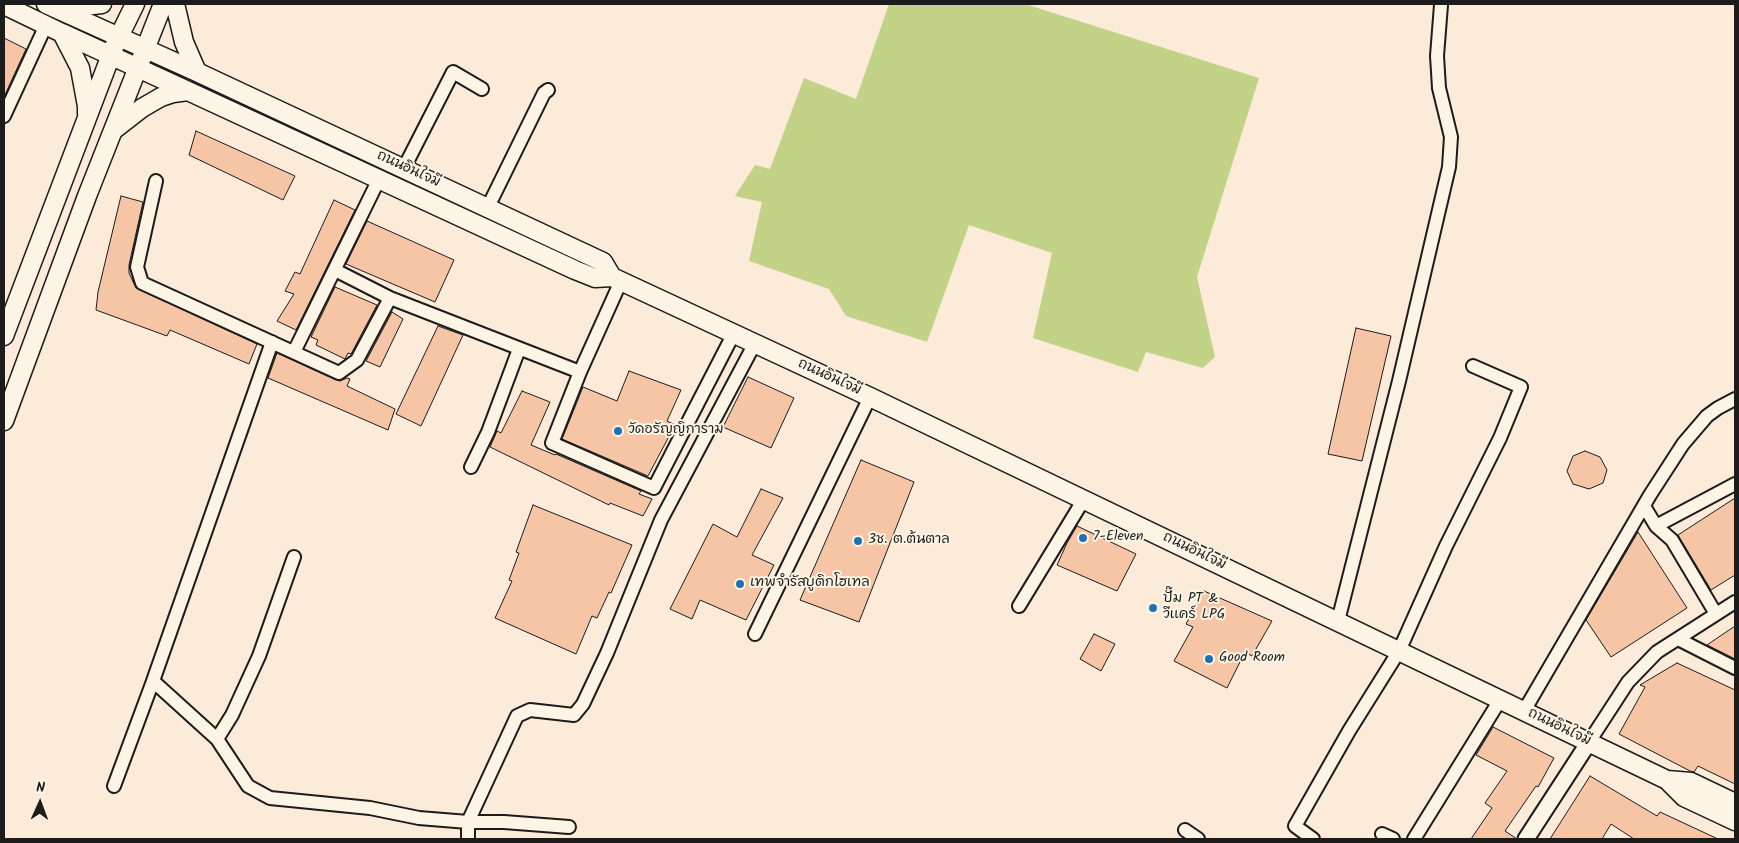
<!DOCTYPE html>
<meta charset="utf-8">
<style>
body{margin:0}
#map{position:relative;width:1739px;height:843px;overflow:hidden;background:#fbebd8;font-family:Kalam,sans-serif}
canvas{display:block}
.frame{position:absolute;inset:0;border:5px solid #1c1c1c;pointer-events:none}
.north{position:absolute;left:15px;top:778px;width:50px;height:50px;-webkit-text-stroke:4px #fcf5e5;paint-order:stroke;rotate:2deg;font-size:14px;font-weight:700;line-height:20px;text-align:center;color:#1c1c1c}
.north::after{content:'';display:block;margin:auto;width:18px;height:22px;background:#1c1c1c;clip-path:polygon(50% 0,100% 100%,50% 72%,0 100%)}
</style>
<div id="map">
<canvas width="1739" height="843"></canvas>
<div class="frame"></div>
<div class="north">N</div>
</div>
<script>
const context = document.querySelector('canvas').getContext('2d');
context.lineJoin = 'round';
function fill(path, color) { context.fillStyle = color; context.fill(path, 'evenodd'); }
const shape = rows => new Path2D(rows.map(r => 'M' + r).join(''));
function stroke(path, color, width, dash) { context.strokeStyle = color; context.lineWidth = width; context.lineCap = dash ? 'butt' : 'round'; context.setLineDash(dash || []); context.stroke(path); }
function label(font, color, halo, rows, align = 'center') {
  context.font = font + ' Kalam,"Playpen Sans Thai",sans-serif'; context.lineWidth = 4; context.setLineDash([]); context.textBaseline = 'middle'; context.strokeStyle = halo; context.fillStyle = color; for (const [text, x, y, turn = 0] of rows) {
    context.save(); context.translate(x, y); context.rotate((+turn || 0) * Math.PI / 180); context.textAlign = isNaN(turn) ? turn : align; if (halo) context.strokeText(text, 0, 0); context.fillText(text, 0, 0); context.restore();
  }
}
fill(shape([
 [889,4,1025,4,1259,78,1197,277,1215,357,1203,368,1146,352,1138,372,1033,338,1052,253,969,225,927,342,846,316,829,289,749,261,762,202,735,196,755,165,770,169,804,78,856,99]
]), '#c2d286');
const building = shape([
 [4,38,26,49,4,97,4,38],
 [196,131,295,176,283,200,189,155,196,131],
 [121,196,143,202,129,265,129,273,136,288,257,344,249,364,170,330,167,336,96,310,98,292,121,196],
 [334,200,355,210,296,330,277,321,294,294,285,291,295,272,300,274,334,200],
 [367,221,454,260,435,302,346,264,367,221],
 [335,287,377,305,351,354,348,353,345,359,316,345,318,340,311,337,335,287],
 [392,312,403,319,380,367,366,361,392,312],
 [438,326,463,335,421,426,396,414,438,326],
 [1356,328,1391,336,1362,461,1328,454,1356,328],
 [277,353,336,380,340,381,347,378,350,379,347,386,395,409,388,430,268,378,277,353],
 [629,371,681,390,667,421,675,425,648,476,562,439,583,387,617,401,629,371],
 [748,377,794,398,771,448,723,427,748,377],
 [522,391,550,402,531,445,555,455,556,454,641,491,639,494,652,499,643,516,610,503,609,505,490,447,497,431,501,433,522,391],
 [1585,451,1600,457,1607,470,1603,483,1589,489,1573,484,1567,471,1573,456,1585,451],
 [861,460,914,482,859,622,800,600,861,460],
 [761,489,783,498,752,555,774,565,746,620,700,600,692,619,670,609,713,524,737,537,761,489],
 [1735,498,1735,575,1711,590,1678,535,1735,498],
 [533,505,632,545,611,593,609,592,597,618,592,616,576,654,495,618,512,581,509,580,519,553,516,552,533,505],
 [1077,526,1136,554,1117,591,1057,565,1067,543,1077,526],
 [1638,532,1687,608,1611,657,1586,620,1638,532],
 [1204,591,1272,621,1252,656,1245,652,1227,688,1174,661,1193,627,1186,624,1204,591],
 [1735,626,1735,659,1707,645,1735,626],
 [1094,634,1115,644,1101,671,1080,659,1094,634],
 [1677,663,1735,690,1735,784,1698,766,1694,772,1690,771,1619,734,1645,687,1640,685,1677,663],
 [1493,727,1554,758,1538,787,1536,786,1505,831,1517,839,1471,839,1492,808,1485,803,1507,771,1476,755,1493,727],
 [1590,776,1657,816,1660,812,1718,839,1634,839,1611,824,1602,839,1550,839,1590,776]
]);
fill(building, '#f6c5a6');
stroke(building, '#1c1c1c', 1);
const minor = shape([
 [4,116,46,25],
 [404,168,453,72,482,89],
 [156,181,137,267,142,283,339,373,357,360,390,298],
 [488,207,544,93,548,90],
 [335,270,390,298,580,372,621,281],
 [272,342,153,681,217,739,248,786,270,798,370,808,419,818,468,822,504,822,569,827],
 [294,352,379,179],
 [580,372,552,443,654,488,734,333],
 [471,467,488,432,519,349],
 [1644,506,1656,526,1672,540,1716,614],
 [1656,526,1735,484],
 [1019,606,1084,499],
 [1338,621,1399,381,1449,167,1451,137,1439,88,1437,56,1441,5],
 [755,634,870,397],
 [1678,639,1735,668],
 [1524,711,1650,495,1683,444,1707,416,1718,408,1735,399],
 [217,739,232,715,259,656,294,557],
 [1589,742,1628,682,1657,652,1735,602],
 [114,786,153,681],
 [1185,830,1198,839],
 [1382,834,1393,839],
 [468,839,468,822,517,716,530,710,574,715,583,704,607,653,661,520,755,343],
 [1313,839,1295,826,1349,731,1399,651,1446,546,1500,438,1521,387,1473,366],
 [1414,839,1500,700]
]);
const tertiary = shape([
 [1526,839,1589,742]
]);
const secondary = shape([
 [46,4,57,9,102,4],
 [175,4,184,42,197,72,603,262,612,277],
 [4,5,62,33,80,68,87,106,87,114],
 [57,9,197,72],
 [62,33,188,91],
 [115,129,142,108,161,97,173,93,188,91,575,270,595,278,612,277,870,397,1667,780,1684,797,1735,821],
 [4,336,114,47,135,4],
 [4,421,87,196,163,4],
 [1667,780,1691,782,1735,803]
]);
stroke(minor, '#1c1c1c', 16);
stroke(tertiary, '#1c1c1c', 19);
stroke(secondary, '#1c1c1c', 21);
stroke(minor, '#fcf5e5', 12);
stroke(tertiary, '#fcf5e5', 15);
stroke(secondary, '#fcf5e5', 18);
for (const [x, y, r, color] of [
 [618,431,5,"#1f6fb2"],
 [1083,538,5,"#1f6fb2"],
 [858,541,5,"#1f6fb2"],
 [740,584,5,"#1f6fb2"],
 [1153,608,5,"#1f6fb2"],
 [1209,659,5,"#1f6fb2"]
]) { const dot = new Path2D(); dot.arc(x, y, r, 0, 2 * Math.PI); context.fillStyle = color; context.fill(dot); stroke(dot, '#fcf5e5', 2); }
label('14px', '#1c1c1c', '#fcf5e5', [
 ["ถนนอินใจมี",408,170,25],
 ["ถนนอินใจมี",829,378,25],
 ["ถนนอินใจมี",1194,552,26],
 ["ถนนอินใจมี",1559,728,26]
]);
label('14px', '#1c1c1c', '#fcf5e5', [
 ["วัดอรัญญิการาม",628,431],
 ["7-Eleven",1093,538],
 ["3ช. ต.ต้นตาล",868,541],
 ["เทพจำรัสบูติกโฮเทล",750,584],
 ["ปั๊ม PT &",1163,600],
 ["วีแคร์ LPG",1163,616],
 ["Good Room",1219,659]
], 'left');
</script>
